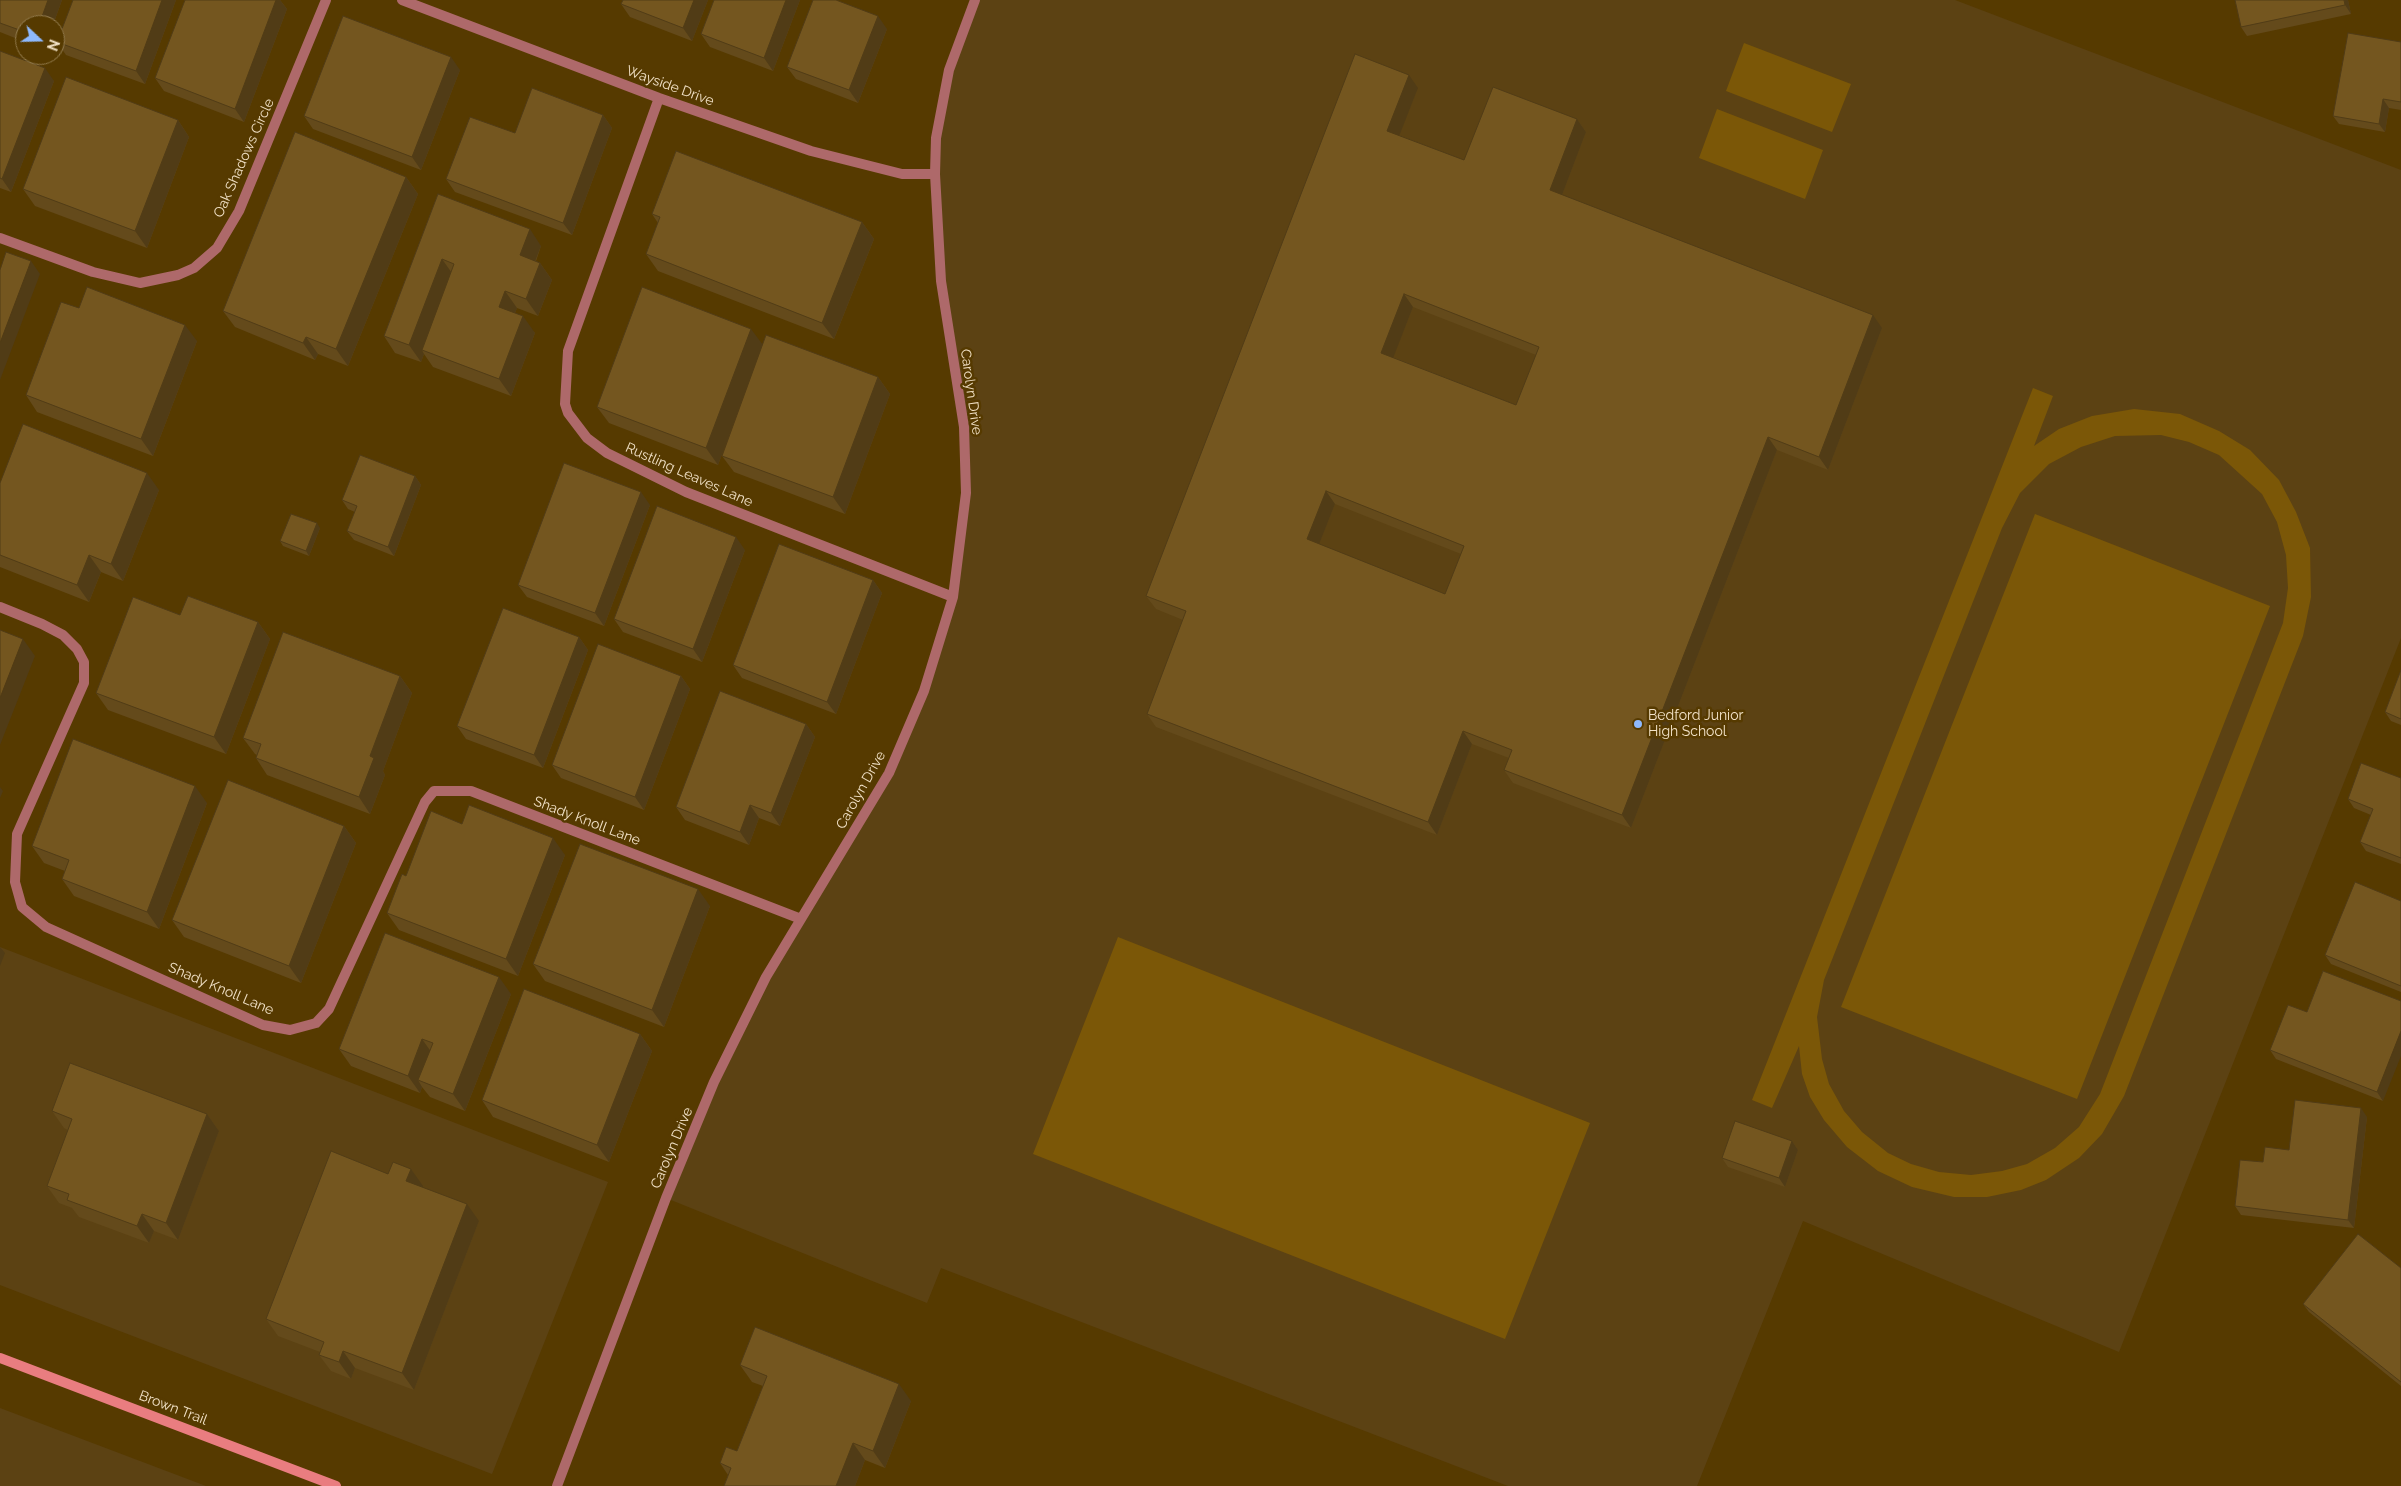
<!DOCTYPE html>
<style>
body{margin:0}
#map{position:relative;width:2401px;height:1486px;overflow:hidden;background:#563a00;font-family:Raleway,sans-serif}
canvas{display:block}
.north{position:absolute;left:15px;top:15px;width:50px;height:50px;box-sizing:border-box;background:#563a00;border:1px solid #947d50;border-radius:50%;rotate:111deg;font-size:14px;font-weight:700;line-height:20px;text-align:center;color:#f2e2c7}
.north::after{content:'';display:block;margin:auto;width:18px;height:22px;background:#8eb9fd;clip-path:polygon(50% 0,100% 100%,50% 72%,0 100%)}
</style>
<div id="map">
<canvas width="2401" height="1486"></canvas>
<div class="north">N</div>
</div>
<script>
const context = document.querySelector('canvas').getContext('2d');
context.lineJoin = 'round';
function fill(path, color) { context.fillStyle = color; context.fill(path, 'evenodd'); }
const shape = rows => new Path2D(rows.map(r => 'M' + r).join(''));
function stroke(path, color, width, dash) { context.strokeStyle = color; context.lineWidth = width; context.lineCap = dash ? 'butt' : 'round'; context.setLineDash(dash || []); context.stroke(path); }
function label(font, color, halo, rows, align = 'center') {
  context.font = font + ' Raleway,sans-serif'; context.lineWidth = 5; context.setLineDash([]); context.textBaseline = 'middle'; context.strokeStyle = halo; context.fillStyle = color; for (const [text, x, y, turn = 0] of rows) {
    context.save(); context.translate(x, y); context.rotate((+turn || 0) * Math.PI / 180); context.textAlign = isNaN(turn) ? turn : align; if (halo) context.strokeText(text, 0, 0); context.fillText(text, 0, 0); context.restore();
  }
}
fill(shape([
 [975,0,1955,0,2401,170,2401,638,2119,1352,1803,1221,1697,1486,1508,1486,941,1268,927,1303,666,1198,766,977,889,773,953,597,966,493,964,427,941,281,935,174,949,70],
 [0,947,608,1182,492,1474,0,1285],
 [0,1408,206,1486,0,1486]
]), '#5c4213');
fill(shape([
 [1744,43,1851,84,1832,132,1726,91],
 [1717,109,1823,150,1805,199,1699,158],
 [2033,388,2053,396,2034,446,2059,429,2092,416,2134,409,2180,414,2219,431,2250,450,2279,480,2296,512,2310,548,2311,597,2303,636,2124,1096,2102,1134,2079,1158,2046,1180,2021,1190,1987,1197,1954,1197,1912,1187,1878,1171,1847,1147,1824,1120,1810,1097,1802,1074,1799,1046,1772,1108,1752,1100],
 [2161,435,2189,442,2219,455,2262,494,2277,522,2286,555,2288,588,2283,623,2100,1094,2079,1127,2055,1148,2027,1164,2002,1171,1971,1175,1939,1172,1911,1164,1888,1153,1862,1132,1844,1111,1829,1084,1822,1059,1817,1017,1824,980,2002,528,2020,493,2049,464,2081,447,2115,436],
 [2035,514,2270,606,2077,1099,1841,1007],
 [1118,937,1590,1123,1505,1339,1033,1154]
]), '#7b5707');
stroke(shape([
 [402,0,659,98,811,151,902,174,935,174],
 [659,98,568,351,565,404,568,413,587,438,607,453,686,492,953,597],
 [0,238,93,272,140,283,178,275,194,268,217,248,239,211,326,0],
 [0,607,42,624,63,635,77,649,84,662,84,683,17,834,15,882,22,907,46,927,263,1025,290,1030,316,1023,329,1009,425,802,434,791,471,791,801,919],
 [557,1486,666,1198,714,1082,766,977,889,773,924,691,953,597,966,493,964,427,941,281,935,174,936,138,949,70,975,0]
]), '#ae696a', 10);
stroke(shape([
 [0,1358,336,1486]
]), '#e97d80', 10);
fill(shape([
 [0,0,62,0,53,25,25,25,25,42,0,32],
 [73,0,176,0,145,84,66,55,57,42],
 [185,0,280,0,287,9,244,122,164,91,155,78],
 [708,0,692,41,630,17,621,4],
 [714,0,800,0,773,71,710,47,701,34],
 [2348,0,2351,14,2247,36,2241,27],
 [887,29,858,103,796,79,787,67],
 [2401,42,2401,110,2389,108,2385,132,2339,124,2333,116],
 [0,51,54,81,11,192,0,188],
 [460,70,421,170,313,129,304,116],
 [1418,88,1399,135,1464,160,1577,119,1586,132,1562,195,1882,328,1828,470,1777,450,1631,828,1513,783,1504,770,1509,758,1472,744,1437,835,1156,727,1147,714,1183,620,1156,609,1146,596],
 [1413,307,1536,355,1516,405,1393,357],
 [1335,504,1461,554,1445,594,1319,544],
 [603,115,612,128,572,235,455,192,446,179,515,133],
 [178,120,189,137,147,248,35,206,23,189],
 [406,177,418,194,348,366,318,354,315,360,235,327,223,311],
 [438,194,541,246,536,261,540,263,552,280,538,316,517,308,515,313,535,333,511,396,433,367,424,354,421,362,395,353,384,336],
 [652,214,862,222,874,239,834,339,658,271,646,254,658,223],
 [79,308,197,341,153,456,37,412,26,395],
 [762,345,878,377,890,394,845,514,734,472,722,456,747,387,718,465,609,423,597,407],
 [415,476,421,485,394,556,354,540,347,531,355,512,348,509,342,500],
 [0,483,159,490,123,581,101,572,89,602,0,567],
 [650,505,604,626,527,597,518,585],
 [320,528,309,556,283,546,280,541],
 [745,550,702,662,623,632,614,619],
 [873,580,882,593,836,714,742,678,733,665],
 [180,615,258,622,270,639,226,754,108,710,96,693],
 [579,637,588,650,543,768,466,739,457,726],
 [2401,670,2401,725,2391,721,2385,712],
 [400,676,412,693,383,771,385,775,370,814,267,775,256,758,257,755,255,754,243,738],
 [681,676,690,689,644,810,561,778,552,765],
 [806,724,815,737,780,826,759,818,749,845,685,820,676,807],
 [2401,778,2401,864,2366,851,2360,842,2371,815,2354,808,2348,799],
 [207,803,159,929,74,896,62,879,65,871,44,863,32,846],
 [462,824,565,855,518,976,399,930,387,913,406,876],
 [344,826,356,843,301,983,184,937,172,920],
 [2401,901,2401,992,2331,964,2325,955],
 [710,906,664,1027,545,981,533,964],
 [2323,971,2383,1101,2276,1059,2270,1050,2307,1012],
 [511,994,465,1111,430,1097,422,1087,420,1093,351,1066,339,1049],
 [640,1034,652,1051,609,1162,493,1117,482,1100],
 [52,1111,207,1114,219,1131,178,1240,154,1231,149,1243,79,1217,72,1208,59,1203,47,1186,68,1130,64,1128],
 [2367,1117,2354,1228,2241,1215,2235,1206,2263,1162],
 [1792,1141,1798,1150,1785,1187,1728,1167,1722,1158],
 [411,1169,422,1187,479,1221,414,1390,355,1368,351,1379,331,1371,319,1355,320,1352,278,1336,266,1319,388,1174],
 [2401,1268,2401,1386,2309,1312,2303,1304],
 [740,1365,911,1401,885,1468,865,1460,855,1486,724,1486,728,1475,720,1463,737,1451,763,1386,752,1382]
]), '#644a1b');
fill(shape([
 [48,0,62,0,53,25,39,25],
 [162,0,176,0,145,84,136,71],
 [276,0,280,0,287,9,244,122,235,109],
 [694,0,708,0,692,41,683,28],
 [786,0,800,0,773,71,764,58],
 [2344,0,2348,0,2351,14,2345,5],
 [878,16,887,29,858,103,849,90],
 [451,57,460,70,421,170,412,157],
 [45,68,54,81,11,192,2,179],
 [1409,75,1418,88,1396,144,1387,131],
 [2383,99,2389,108,2385,132,2379,124],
 [603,115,612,128,572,235,563,223],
 [1577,119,1586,132,1559,203,1550,190],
 [178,120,189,137,147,248,135,231],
 [406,177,418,194,348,366,336,349],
 [862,222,874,239,834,339,822,323],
 [530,229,541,246,531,272,520,255],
 [442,259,454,276,422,350,424,354,421,362,409,345],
 [31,261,40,274,0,380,0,343],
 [540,263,552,280,538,316,526,299],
 [505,291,517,308,511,324,499,307],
 [1404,294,1413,307,1390,366,1381,353],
 [1873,315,1882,328,1828,470,1819,457],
 [523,316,535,333,511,396,499,379],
 [185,325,197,341,153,456,141,439],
 [751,329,763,345,718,465,706,448],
 [306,337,318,354,315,360,303,343],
 [878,377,890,394,845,514,833,497],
 [1768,437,1777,450,1631,828,1622,815],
 [147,473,159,490,123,581,111,564],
 [415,476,421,485,394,556,388,547],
 [1326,491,1335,504,1316,552,1307,539],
 [641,492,650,505,604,626,595,613],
 [317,523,320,528,309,556,306,551],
 [736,537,745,550,702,662,693,649],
 [89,555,101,572,89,602,77,585],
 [873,580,882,593,836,714,827,702],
 [258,622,270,639,226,754,214,737],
 [579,637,588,650,543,768,534,755],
 [23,639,35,656,0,745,0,698],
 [400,676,412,693,383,771,385,775,370,814,359,797,370,756],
 [681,676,690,689,644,810,635,797],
 [806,724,815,737,780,826,771,813],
 [1463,731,1472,744,1437,835,1428,822],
 [195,786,207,803,159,929,147,912],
 [0,787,3,791,0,798],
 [750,805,759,818,749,845,740,832],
 [344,826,356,843,301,983,289,966],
 [553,838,565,855,518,976,506,959],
 [698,889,710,906,664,1027,652,1010],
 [0,947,5,953,0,966],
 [499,977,511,994,465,1111,453,1094],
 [2401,1031,2401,1056,2383,1101,2377,1092],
 [640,1034,652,1051,609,1162,597,1145],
 [422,1039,434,1056,418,1080,422,1087,420,1093,408,1076],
 [2361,1108,2367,1117,2354,1228,2348,1220],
 [207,1114,219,1131,178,1240,166,1223],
 [1792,1141,1798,1150,1785,1187,1779,1178],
 [411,1169,423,1186,418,1197,406,1181],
 [467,1204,479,1221,414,1390,402,1373],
 [142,1214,154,1231,149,1243,137,1226],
 [343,1351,355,1368,351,1379,339,1362],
 [899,1384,911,1401,885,1468,873,1451],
 [853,1443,865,1460,855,1486,836,1486]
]), '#513c16');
const building = shape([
 [0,0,48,0,39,25,25,25,25,32,0,23,0,0],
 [73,0,162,0,136,71,57,42,73,0],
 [185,0,276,0,235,109,155,78,185,0],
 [623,0,694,0,683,28,621,4,623,0],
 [714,0,786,0,764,58,701,34,714,0],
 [813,0,836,0,878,16,849,90,787,67,813,0],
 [2235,0,2344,0,2345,5,2241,27,2235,0],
 [343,16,451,57,412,157,304,116,343,16],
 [2348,33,2401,42,2401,102,2383,99,2379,124,2333,116,2348,33],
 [0,51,45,68,2,179,0,178,0,51],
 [1355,54,1409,75,1387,131,1464,160,1493,87,1577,119,1550,190,1873,315,1819,457,1768,437,1622,815,1504,770,1512,750,1463,731,1428,822,1147,714,1186,611,1146,596,1355,54],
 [1404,294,1539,347,1516,405,1381,353,1404,294],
 [1326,491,1464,546,1445,594,1307,539,1326,491],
 [66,77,178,120,135,231,23,189,66,77],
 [532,88,603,115,563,223,446,179,470,117,515,133,532,88],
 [295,132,406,177,336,349,306,337,303,343,223,311,295,132],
 [676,151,862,222,822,323,646,254,660,217,652,214,676,151],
 [438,194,530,229,520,255,540,263,526,299,505,291,499,307,523,316,499,379,422,350,454,264,442,259,409,345,384,336,438,194],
 [6,252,31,261,0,343,0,270,6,252],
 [87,287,185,325,141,439,26,395,61,302,79,308,87,287],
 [642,287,751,329,706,448,597,407,642,287],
 [766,335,878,377,833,497,722,456,766,335],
 [23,424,147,473,111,564,89,555,77,585,0,555,0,483,23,424],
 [360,455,415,476,388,547,347,531,357,506,342,500,360,455],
 [564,463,641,492,595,613,518,585,564,463],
 [657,506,736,537,693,649,614,619,657,506],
 [291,514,317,523,306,551,280,541,291,514],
 [779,544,873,580,827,702,733,665,779,544],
 [188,596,258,622,214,737,96,693,133,597,180,615,188,596],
 [503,608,579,637,534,755,457,726,503,608],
 [0,630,23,639,0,698,0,630],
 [283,632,400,676,370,756,374,758,359,797,256,758,261,744,243,738,283,632],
 [598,644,681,676,635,797,552,765,598,644],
 [2401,670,2401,719,2385,712,2401,670],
 [720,691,806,724,771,813,750,805,740,832,676,807,720,691],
 [73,739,195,786,147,912,62,879,69,860,32,846,73,739],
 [2361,763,2401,778,2401,858,2360,842,2373,809,2348,799,2361,763],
 [228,780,344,826,289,966,172,920,228,780],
 [469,805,553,838,506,959,387,913,402,874,406,876,431,811,462,824,469,805],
 [580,844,698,889,652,1010,533,964,580,844],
 [2355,882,2401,901,2401,986,2325,955,2355,882],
 [385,933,499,977,453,1094,418,1080,433,1043,422,1039,408,1076,339,1049,385,933],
 [2323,971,2401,1001,2401,1031,2377,1092,2270,1050,2288,1005,2307,1012,2323,971],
 [524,989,640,1034,597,1145,482,1100,524,989],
 [70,1063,207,1114,166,1223,142,1214,137,1226,67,1200,69,1194,47,1186,72,1119,52,1111,70,1063],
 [2295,1100,2361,1108,2348,1220,2235,1206,2240,1160,2263,1162,2265,1147,2289,1150,2295,1100],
 [1735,1121,1792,1141,1779,1178,1722,1158,1735,1121],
 [331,1151,388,1174,393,1162,411,1169,406,1181,467,1204,402,1373,343,1351,339,1362,319,1355,324,1342,266,1319,331,1151],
 [2358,1234,2401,1268,2401,1382,2303,1304,2358,1234],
 [755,1327,899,1384,873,1451,853,1443,836,1486,724,1486,731,1468,720,1463,726,1447,737,1451,767,1376,740,1365,755,1327]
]);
fill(building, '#74561f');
stroke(building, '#513c16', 1);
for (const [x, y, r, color] of [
 [1638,724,5,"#8eb9fd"]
]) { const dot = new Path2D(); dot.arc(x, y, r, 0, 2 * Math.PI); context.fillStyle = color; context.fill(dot); stroke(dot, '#563a00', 2); }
label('14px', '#f2e2c7', '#563a00', [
 ["Wayside Drive",670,86,20],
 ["Oak Shadows Circle",244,158,-66],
 ["Carolyn Drive",971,392,82],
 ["Rustling Leaves Lane",689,475,24],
 ["Carolyn Drive",861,790,-61],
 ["Shady Knoll Lane",587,821,21],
 ["Shady Knoll Lane",221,989,23],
 ["Carolyn Drive",672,1148,-67],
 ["Brown Trail",173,1408,21]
]);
label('14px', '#f2e2c7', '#563a00', [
 ["Bedford Junior",1648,716],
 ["High School",1648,732]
], 'left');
</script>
